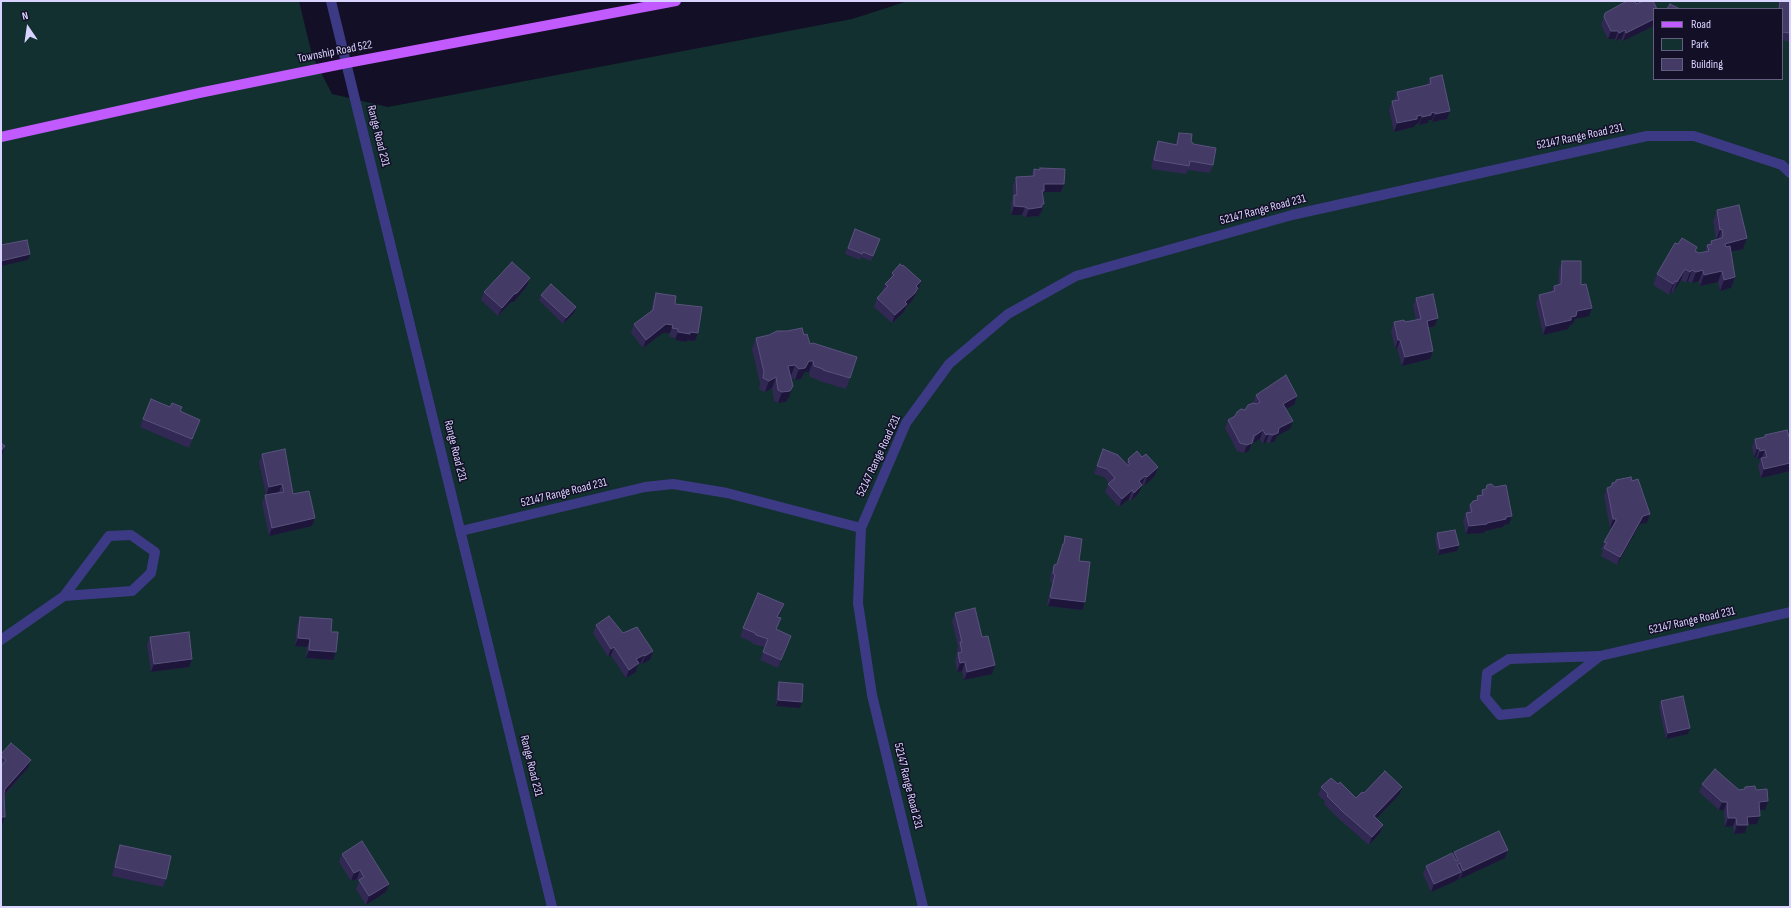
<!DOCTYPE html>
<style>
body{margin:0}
#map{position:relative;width:1791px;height:908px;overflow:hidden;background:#130f26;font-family:"Sofia Sans Condensed",sans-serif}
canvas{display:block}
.frame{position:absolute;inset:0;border:2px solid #d9d4ff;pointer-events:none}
.legend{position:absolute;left:1653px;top:8px;width:130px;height:72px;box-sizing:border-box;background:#130f26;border:1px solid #625e7d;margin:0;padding:5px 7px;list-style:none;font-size:12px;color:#d9d4ff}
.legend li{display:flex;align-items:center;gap:8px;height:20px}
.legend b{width:20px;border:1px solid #625e7d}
.north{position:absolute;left:8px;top:8px;width:40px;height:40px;-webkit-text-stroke:3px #130f26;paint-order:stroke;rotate:347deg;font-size:11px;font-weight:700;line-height:16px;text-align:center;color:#d9d4ff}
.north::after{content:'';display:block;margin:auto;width:14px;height:18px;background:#d9d4ff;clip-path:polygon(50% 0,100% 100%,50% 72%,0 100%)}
</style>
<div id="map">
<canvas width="1791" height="908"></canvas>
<div class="frame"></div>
<ul class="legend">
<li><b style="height:5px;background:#c25bff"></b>Road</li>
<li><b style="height:11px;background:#12302f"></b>Park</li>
<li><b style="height:11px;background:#433a66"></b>Building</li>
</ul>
<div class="north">N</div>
</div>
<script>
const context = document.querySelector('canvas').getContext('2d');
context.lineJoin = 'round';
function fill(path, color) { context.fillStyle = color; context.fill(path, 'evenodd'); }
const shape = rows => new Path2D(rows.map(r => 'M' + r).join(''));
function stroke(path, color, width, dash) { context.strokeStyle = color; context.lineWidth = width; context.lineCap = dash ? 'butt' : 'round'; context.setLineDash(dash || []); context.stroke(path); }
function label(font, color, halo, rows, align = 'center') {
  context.font = font + ' "Sofia Sans Condensed",sans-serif'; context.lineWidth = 3; context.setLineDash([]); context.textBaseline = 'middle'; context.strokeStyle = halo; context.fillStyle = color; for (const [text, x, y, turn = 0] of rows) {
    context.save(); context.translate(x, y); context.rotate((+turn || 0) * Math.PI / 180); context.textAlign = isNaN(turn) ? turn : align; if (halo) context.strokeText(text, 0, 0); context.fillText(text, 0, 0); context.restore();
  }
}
fill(shape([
 [1,1,299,1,312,55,332,94,388,107,852,19,908,1,1790,1,1790,907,1,907],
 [1654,9,1782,9,1782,79,1654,79]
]), '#12302f');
stroke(shape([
 [331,1,552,907],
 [461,531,645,487,673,484,727,493,861,528],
 [1,640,64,596,109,536,131,535,155,552,151,573,132,591,64,596],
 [1600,656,1528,712,1500,715,1485,697,1487,673,1509,659,1600,656,1790,612],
 [923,907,872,695,858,603,861,528,906,423,949,364,1008,314,1076,276,1292,215,1647,136,1694,136,1782,165,1790,173]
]), '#3d3a85', 10);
stroke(shape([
 [1,137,199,93,347,63,676,1]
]), '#c25bff', 10);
fill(shape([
 [1780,1,1790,1,1790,42,1782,40,1782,9,1778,9],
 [1636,4,1654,9,1654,26,1623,41,1622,38,1616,41,1615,39,1608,39,1601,25,1605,13],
 [1430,78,1450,111,1447,119,1432,122,1432,120,1429,120,1428,123,1419,125,1419,123,1416,124,1414,127,1394,132,1389,110,1392,101,1394,101,1394,100,1397,92,1427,85],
 [1179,133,1191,142,1213,165,1210,173,1188,170,1186,174,1151,169,1155,149,1158,141,1175,145],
 [1040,168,1064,184,1061,192,1044,192,1043,194,1044,204,1041,213,1040,213,1039,216,1026,217,1022,215,1011,215,1011,203,1013,197,1013,185,1016,177,1031,176,1034,169,1039,170],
 [1717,210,1743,249,1731,252,1735,277,1731,288,1720,291,1718,282,1700,286,1699,281,1692,283,1688,281,1686,283,1681,280,1673,293,1671,292,1669,295,1653,285,1657,274,1678,244,1697,247,1696,251,1699,253,1705,252,1707,245,1710,244,1711,241,1716,240,1713,221],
 [855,229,880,239,871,261,861,257,860,260,845,254],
 [1562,261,1581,285,1589,316,1575,319,1573,324,1570,325,1568,329,1543,335,1536,303,1539,295,1551,292,1554,286,1558,285,1559,269],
 [892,273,921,281,918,290,912,301,906,307,904,312,892,323,874,307,877,298,882,292,885,284,890,280],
 [530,278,527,286,514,302,511,302,498,316,481,300,484,292],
 [656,293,675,304,698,333,695,341,687,340,687,342,675,340,675,338,669,337,670,333,663,333,643,348,631,333,634,324,651,311,653,301],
 [541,295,576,307,574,313,563,324,539,300],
 [1416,298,1438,318,1435,326,1429,328,1430,359,1402,366,1397,348,1395,349,1391,331,1394,322,1405,322,1416,320,1413,306],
 [804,335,810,344,850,378,846,389,819,381,819,380,810,377,809,372,805,372,801,379,795,380,790,376,789,397,786,402,778,403,774,401,772,388,765,392,759,389,760,383,752,349,756,338],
 [1256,395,1297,396,1294,405,1286,409,1290,429,1277,436,1275,441,1270,443,1266,442,1263,444,1260,439,1253,443,1252,443,1249,451,1244,453,1237,451,1225,428,1228,420,1245,410,1253,403],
 [181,411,200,420,189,448,140,427,143,419],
 [1765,435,1790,437,1790,473,1790,471,1761,478,1758,466,1761,458,1762,458,1757,459,1756,457,1754,457,1752,447,1755,439,1764,437],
 [1103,449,1126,464,1128,459,1142,457,1158,467,1155,476,1144,486,1142,484,1139,493,1131,501,1129,499,1119,507,1105,492,1109,483,1104,477,1094,474],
 [262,454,293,494,315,518,312,526,269,536,262,503,265,495,266,495,259,462],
 [1616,480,1632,481,1650,514,1647,523,1640,524,1617,565,1601,556,1603,551,1601,550,1604,542,1613,528,1613,527,1610,528,1604,496,1607,488,1610,487,1612,483,1615,482],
 [1482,490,1509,524,1504,525,1503,527,1485,531,1484,533,1466,534,1463,521,1466,513,1468,512,1470,505,1476,501,1477,496,1480,495],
 [1437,533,1459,545,1457,551,1438,555,1435,539],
 [1065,536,1079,561,1082,610,1048,606,1047,604,1052,583,1050,581,1051,573,1054,565,1057,564],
 [784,604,778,617,777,630,788,644,778,668,760,660,765,647,753,644,752,642,740,637,743,628],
 [955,613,982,637,992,674,964,680,962,671,957,672,955,661,957,654,957,650,958,647,952,621],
 [300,617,331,632,333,660,306,658,307,647,295,646,297,625],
 [596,625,653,651,650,660,642,664,641,663,638,664,636,672,626,678,611,655,608,657,593,633],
 [150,637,192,659,189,667,151,672,147,645],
 [779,682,800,708,776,706,777,687],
 [1661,701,1690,728,1688,734,1666,739,1659,707],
 [1,754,28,768,4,796,5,817,2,825,1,825],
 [1338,784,1356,798,1364,793,1399,795,1376,818,1383,825,1380,833,1369,845,1340,820,1324,804,1325,801,1318,795,1321,787],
 [1702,784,1739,790,1744,789,1745,787,1756,790,1765,810,1760,810,1757,824,1747,825,1745,833,1734,834,1733,826,1725,827,1724,810,1719,810,1699,792],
 [120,845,166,879,163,887,112,876,117,853],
 [1508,850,1505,858,1460,879,1459,876,1458,880,1431,892,1423,874,1426,866,1453,855,1454,852],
 [342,854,386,892,366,905,356,889,359,882,357,879,351,881,339,862]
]), '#312854');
fill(shape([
 [1654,19,1654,26,1623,41,1626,33],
 [1625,30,1622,38,1616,41,1619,33],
 [1611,31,1618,31,1615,39,1608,39],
 [1450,111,1447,119,1432,122,1435,114],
 [1435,112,1432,120,1429,120,1428,123,1419,125,1422,117,1431,113],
 [1422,115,1419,123,1416,124,1414,127,1394,132,1397,123,1417,116],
 [1044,184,1064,184,1061,192,1044,192,1041,199],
 [1042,204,1044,204,1041,213,1040,213,1039,216,1026,217,1029,209],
 [1014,206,1025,207,1022,215,1011,215],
 [1722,229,1718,240,1716,241,1720,230],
 [1747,238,1743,249,1721,254,1725,244],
 [30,254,28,260,1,266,1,261],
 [1685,269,1681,280,1673,293,1677,282],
 [1692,270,1688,281,1686,283,1690,272],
 [1703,270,1699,281,1692,283,1696,272],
 [1722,271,1718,282,1700,286,1704,275],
 [1735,277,1731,288,1720,291,1724,280],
 [530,278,527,286,514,302,511,302,498,316,502,308],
 [921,281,918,290,912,301,906,307,904,312,892,323,895,315],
 [1675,281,1671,292,1669,295,1673,284],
 [576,307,574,313,563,324,566,318],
 [1592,308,1589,316,1575,319,1573,324,1570,325,1568,329,1543,335,1546,326,1571,317,1577,311],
 [1438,318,1435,326,1424,329,1427,321],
 [666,324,673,325,670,333,663,333,643,348,646,340],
 [678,332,690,332,698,333,695,341,687,340,687,342,675,340],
 [1398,340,1400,340,1397,348,1395,349],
 [1433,351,1430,359,1402,366,1405,357],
 [809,361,813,361,809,372,805,372,801,379,795,380,799,369],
 [795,365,791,376,784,377,788,366],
 [776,377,772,388,765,392,769,381],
 [793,386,789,397,786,402,778,403,782,392],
 [1297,396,1294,405,1280,412,1283,404],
 [1293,421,1290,429,1277,436,1275,441,1270,443,1273,435,1279,428],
 [1263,430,1260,439,1253,443,1256,435],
 [1269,434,1266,442,1263,444,1266,435],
 [1252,443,1249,451,1244,453,1247,445],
 [5,446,2,455,1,456,1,451],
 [1759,448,1756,457,1754,457,1757,449],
 [1765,450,1762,458,1757,459,1760,451],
 [1790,463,1790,471,1761,478,1764,469],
 [1158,467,1155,476,1144,486,1147,477],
 [1145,476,1142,484,1136,490,1139,481],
 [282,484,279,492,266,495,269,487],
 [1142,485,1139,493,1131,501,1134,493],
 [1132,490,1129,499,1119,507,1122,499],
 [1650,514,1647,523,1640,524,1617,565,1620,557,1643,516],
 [1512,516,1509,524,1504,525,1503,527,1485,531,1484,533,1466,534,1469,526,1487,523,1506,517],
 [315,518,312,526,269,536,272,528],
 [1613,519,1616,519,1613,527,1610,528],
 [1459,545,1457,551,1438,555,1440,549],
 [1051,598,1085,602,1082,610,1048,606],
 [784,604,781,612,774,625,777,617],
 [791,636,788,644,778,668,781,660],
 [298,638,310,639,307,647,295,646],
 [614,647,611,655,608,657,611,649],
 [309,650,336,652,333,660,306,658],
 [653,651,650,660,642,664,645,656],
 [644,655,641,663,638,664,636,672,626,678,629,670,636,659],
 [192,659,189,667,151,672,154,664],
 [965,662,962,671,957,672,960,663],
 [995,665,992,674,964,680,967,672],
 [778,700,802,702,800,708,776,706],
 [1690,728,1688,734,1666,739,1668,733],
 [31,760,28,768,2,797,5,789],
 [1402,787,1399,795,1371,824,1374,816],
 [1768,801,1765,810,1756,810,1759,802],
 [1722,802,1727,802,1724,810,1719,810],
 [1760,816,1757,824,1747,825,1745,833,1734,834,1737,825,1747,817],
 [1,817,5,817,2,825,1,825],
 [1728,818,1736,818,1733,826,1725,827],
 [1383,825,1380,833,1369,845,1372,837],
 [1508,850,1505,858,1460,879,1463,871],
 [360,870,357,879,351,881,354,873],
 [1461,872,1458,880,1431,892,1434,884],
 [389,884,386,892,366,905,369,896]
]), '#1d163a');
const building = shape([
 [1627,1,1635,1,1636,4,1644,1,1653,1,1657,9,1654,9,1654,19,1626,33,1625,30,1619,33,1618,31,1611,31,1604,17,1605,13,1627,1],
 [1780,1,1790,1,1790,33,1782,32,1782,9,1779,9,1780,1],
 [1670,4,1680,9,1667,9,1670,4],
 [1442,75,1450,111,1435,114,1435,112,1431,113,1431,115,1422,117,1422,115,1417,116,1417,119,1397,123,1392,101,1399,100,1397,92,1431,84,1430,78,1442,75],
 [1179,133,1192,134,1191,142,1193,143,1193,144,1216,148,1213,165,1190,161,1189,166,1154,160,1158,141,1177,145,1179,133],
 [1040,168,1065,169,1064,184,1044,184,1044,191,1042,191,1044,204,1042,204,1042,207,1029,209,1025,207,1014,206,1014,195,1017,195,1016,177,1034,176,1034,169,1040,170,1040,168],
 [1739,205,1747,238,1725,244,1726,247,1730,246,1735,277,1724,280,1722,271,1704,275,1703,270,1696,272,1692,270,1690,272,1685,269,1677,282,1675,281,1673,284,1657,274,1675,243,1678,244,1682,238,1697,247,1695,251,1699,253,1709,251,1707,245,1712,244,1711,241,1722,238,1723,235,1722,229,1720,230,1717,210,1739,205],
 [855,229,880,239,873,256,863,252,862,254,848,248,855,229],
 [27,240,30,254,1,261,1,245,27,240],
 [1562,261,1581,261,1581,285,1586,284,1592,308,1577,311,1576,316,1571,317,1571,320,1546,326,1539,295,1555,291,1554,286,1561,284,1562,261],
 [512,262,530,278,517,293,514,294,502,308,484,292,512,262],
 [900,264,902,266,903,265,921,281,916,286,918,288,915,293,905,302,907,304,895,315,877,298,888,286,885,284,894,275,892,273,900,264],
 [551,284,576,307,566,318,541,295,551,284],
 [656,293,676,296,675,304,702,307,698,333,690,332,690,334,678,332,678,329,672,328,673,325,666,324,646,340,634,324,653,310,656,293],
 [1433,294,1438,318,1427,321,1433,351,1405,357,1400,340,1398,340,1394,322,1404,320,1405,322,1421,319,1416,298,1433,294],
 [802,328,804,335,807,334,810,344,813,343,857,357,850,378,823,370,823,369,814,366,813,361,809,361,805,368,799,369,795,365,788,366,793,386,790,391,782,392,778,390,776,377,769,381,763,378,764,372,756,338,769,335,777,331,787,331,802,328],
 [1286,375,1297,396,1283,404,1293,421,1279,428,1278,433,1273,435,1269,434,1266,435,1263,430,1256,435,1254,435,1252,443,1247,445,1240,443,1228,420,1235,416,1237,412,1241,409,1245,410,1248,405,1253,403,1257,404,1260,402,1256,395,1286,375],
 [151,399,170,407,172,403,182,407,180,411,200,420,192,439,143,419,151,399],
 [1787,430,1789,437,1790,437,1790,463,1764,469,1761,458,1767,457,1765,450,1760,451,1759,448,1757,449,1755,439,1765,437,1765,435,1787,430],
 [1,443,5,446,1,451,1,443],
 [285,449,293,494,309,491,315,518,272,528,265,495,284,492,282,484,269,487,262,454,285,449],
 [1103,449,1118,455,1128,466,1130,464,1128,462,1129,461,1128,459,1137,451,1142,457,1146,454,1158,467,1147,477,1145,476,1139,481,1142,485,1134,493,1132,490,1122,499,1108,484,1115,478,1107,469,1097,466,1103,449],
 [1631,477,1632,481,1638,479,1650,514,1643,516,1620,557,1604,548,1607,543,1604,542,1616,521,1616,519,1613,519,1607,488,1612,486,1612,483,1616,482,1616,480,1631,477],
 [1491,484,1495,487,1506,485,1512,516,1506,517,1506,519,1487,523,1487,524,1469,526,1466,513,1472,512,1470,505,1473,501,1478,500,1477,496,1483,495,1482,490,1486,489,1487,485,1491,484],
 [1455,530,1459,545,1440,549,1437,533,1455,530],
 [1065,536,1082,539,1079,561,1090,562,1085,602,1051,598,1050,596,1055,575,1053,573,1054,565,1057,564,1063,544,1064,544,1065,536],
 [758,593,784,604,777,617,781,618,776,629,791,636,781,660,763,652,768,639,756,635,755,633,743,628,758,593],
 [975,608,982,637,988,636,995,665,967,672,965,662,960,663,958,653,962,652,960,642,962,642,955,613,975,608],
 [609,616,623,633,637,627,653,651,645,656,644,655,636,659,639,663,629,670,614,647,611,649,596,625,609,616],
 [300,617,332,619,331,632,338,632,336,652,309,650,310,639,298,638,300,617],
 [189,632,192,659,154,664,150,637,189,632],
 [779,682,803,684,802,702,778,700,779,682],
 [1683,696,1690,728,1668,733,1661,701,1683,696],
 [11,743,31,760,5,789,4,793,5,817,1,817,1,766,6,760,1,756,1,754,11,743],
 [1715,769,1739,790,1745,789,1745,787,1755,786,1756,790,1767,789,1768,801,1759,802,1760,816,1747,817,1748,825,1737,825,1736,818,1728,818,1727,802,1722,802,1702,784,1715,769],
 [1385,771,1402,787,1374,816,1383,825,1372,837,1343,812,1327,796,1328,794,1321,787,1331,778,1338,784,1340,782,1356,798,1362,792,1364,793,1385,771],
 [1499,831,1508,850,1463,871,1460,863,1457,865,1461,872,1434,884,1426,866,1452,853,1456,861,1458,860,1454,852,1499,831],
 [362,841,389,884,369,896,359,880,364,877,360,870,354,873,342,854,362,841],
 [120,845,171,856,166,879,115,867,120,845]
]);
fill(building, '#433a66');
stroke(building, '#5a527e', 1);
label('12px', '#d9d4ff', '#130f26', [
 ["Township Road 522",335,52,-11],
 ["Range Road 231",378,136,76],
 ["52147 Range Road 231",1580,137,-12],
 ["52147 Range Road 231",1263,210,-15],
 ["Range Road 231",455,451,76],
 ["52147 Range Road 231",879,456,-65],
 ["52147 Range Road 231",564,493,-14],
 ["52147 Range Road 231",1692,621,-13],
 ["Range Road 231",531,766,76],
 ["52147 Range Road 231",908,786,76]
]);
</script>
